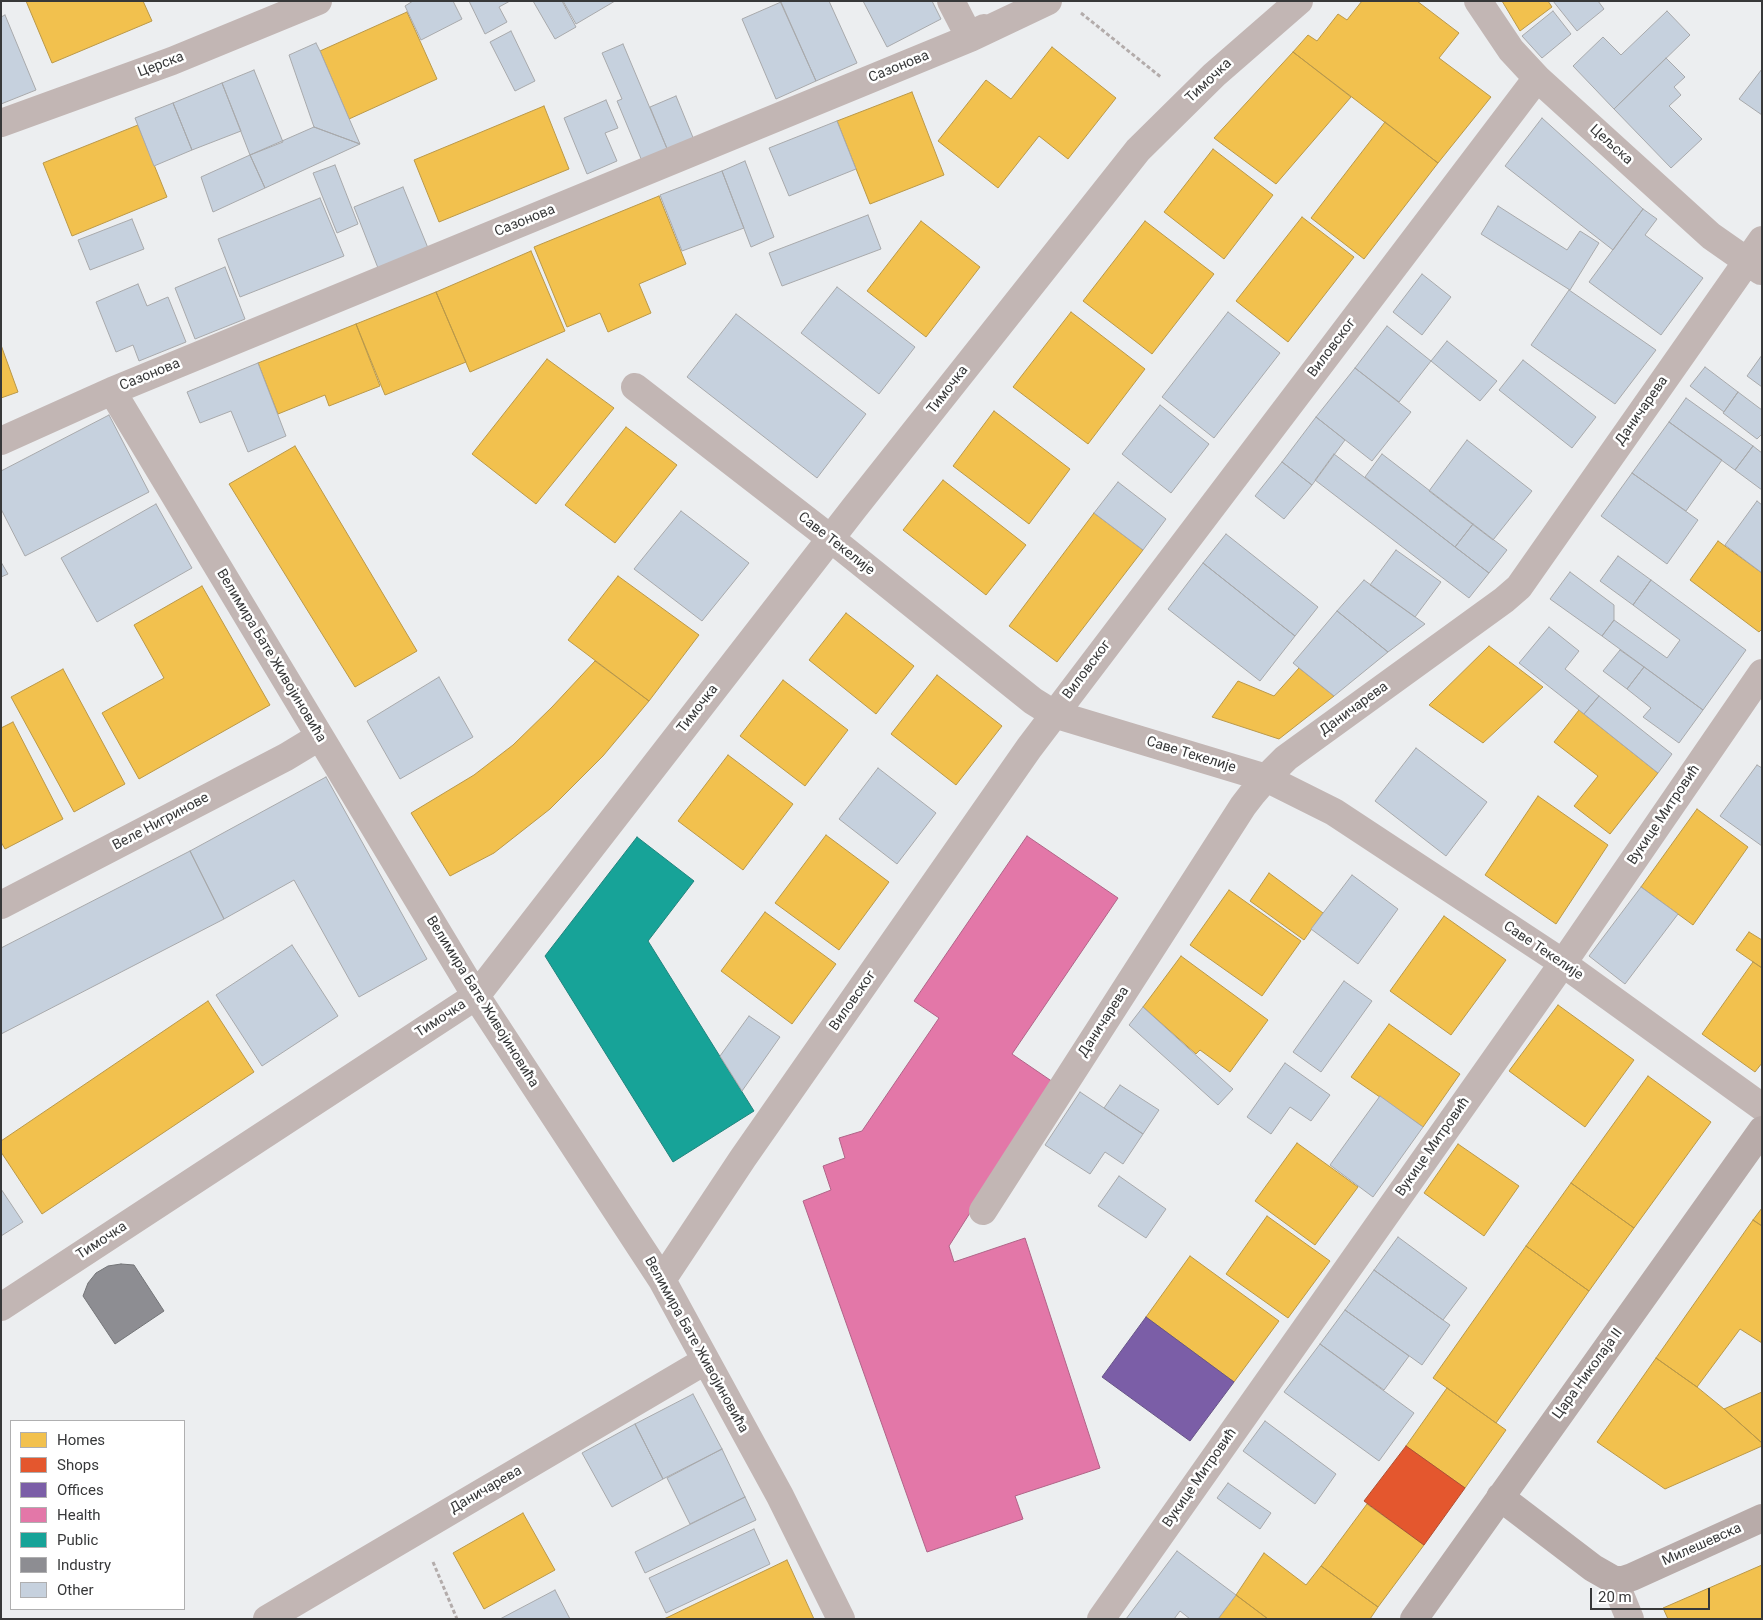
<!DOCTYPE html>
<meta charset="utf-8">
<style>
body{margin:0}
#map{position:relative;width:1763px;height:1620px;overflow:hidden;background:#eceef0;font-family:Roboto,sans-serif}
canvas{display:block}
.frame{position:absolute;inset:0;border:2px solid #373839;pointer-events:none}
.legend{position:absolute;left:10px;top:1420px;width:175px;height:190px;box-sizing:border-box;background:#fff;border:1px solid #afafb0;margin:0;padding:6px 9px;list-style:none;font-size:15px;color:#373839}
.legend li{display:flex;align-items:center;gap:10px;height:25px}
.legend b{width:25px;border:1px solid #afafb0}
.scale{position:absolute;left:1590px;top:1588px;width:120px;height:22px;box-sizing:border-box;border:2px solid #373839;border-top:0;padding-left:6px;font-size:15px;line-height:18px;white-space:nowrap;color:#373839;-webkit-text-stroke:4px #fff;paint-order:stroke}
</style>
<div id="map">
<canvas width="1763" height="1620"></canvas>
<div class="frame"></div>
<ul class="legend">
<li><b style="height:14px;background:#f2c14e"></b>Homes</li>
<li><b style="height:14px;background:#e4572e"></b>Shops</li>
<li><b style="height:14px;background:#7b5ea7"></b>Offices</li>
<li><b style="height:14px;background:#e377a8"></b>Health</li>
<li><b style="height:14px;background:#17a398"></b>Public</li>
<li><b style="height:14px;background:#8d8d92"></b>Industry</li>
<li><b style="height:14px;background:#c6d1de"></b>Other</li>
</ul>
<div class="scale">20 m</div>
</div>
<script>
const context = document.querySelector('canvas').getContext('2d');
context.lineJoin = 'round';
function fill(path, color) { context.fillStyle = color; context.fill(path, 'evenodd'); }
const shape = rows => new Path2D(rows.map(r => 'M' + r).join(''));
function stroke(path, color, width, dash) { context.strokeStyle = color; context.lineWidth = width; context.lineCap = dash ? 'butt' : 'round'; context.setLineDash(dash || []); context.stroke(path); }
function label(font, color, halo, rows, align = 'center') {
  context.font = font + ' Roboto,sans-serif'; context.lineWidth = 5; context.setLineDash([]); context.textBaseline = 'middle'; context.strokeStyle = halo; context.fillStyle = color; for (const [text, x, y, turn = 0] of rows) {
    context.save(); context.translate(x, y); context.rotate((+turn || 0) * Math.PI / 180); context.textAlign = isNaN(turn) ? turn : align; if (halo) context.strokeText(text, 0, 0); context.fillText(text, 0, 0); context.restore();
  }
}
const homes = shape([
 [26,1,143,1,152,21,52,63,26,1],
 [1362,1,1417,1,1459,33,1439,58,1491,97,1438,163,1293,52,1308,35,1317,41,1338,14,1347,20,1362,1],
 [1502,1,1548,1,1552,7,1520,31,1502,1],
 [407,12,437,79,349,119,320,51,407,12],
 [1052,47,1116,98,1068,159,1039,136,998,188,938,141,986,80,1011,99,1052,47],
 [1293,52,1351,97,1276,184,1214,138,1293,52],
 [912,92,944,175,870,204,837,121,912,92],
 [544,106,569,169,439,222,414,160,544,106],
 [1385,122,1438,163,1364,259,1311,218,1385,122],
 [138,125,167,197,72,236,43,163,138,125],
 [1213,149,1273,195,1224,259,1164,212,1213,149],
 [659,196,686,264,639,284,651,313,608,332,600,313,567,327,534,247,659,196],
 [1302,217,1354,257,1288,342,1236,301,1302,217],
 [921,221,980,267,926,337,867,291,921,221],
 [1145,221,1214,274,1152,354,1083,301,1145,221],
 [531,251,565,331,470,372,436,292,531,251],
 [436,292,466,362,385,395,356,324,436,292],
 [1071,312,1145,369,1088,444,1013,387,1071,312],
 [356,324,380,386,329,406,325,395,278,414,258,363,356,324],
 [1,345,18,392,1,398,1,345],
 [547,359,614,408,536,504,472,454,547,359],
 [994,411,1070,469,1029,524,953,466,994,411],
 [626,427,677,465,615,543,565,505,626,427],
 [295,446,417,651,355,687,229,484,295,446],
 [943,480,1026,545,986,595,903,530,943,480],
 [1094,513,1143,550,1057,662,1009,626,1094,513],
 [1718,541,1762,573,1762,629,1759,632,1690,580,1718,541],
 [618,576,699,635,649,701,568,640,618,576],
 [202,586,270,705,139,779,102,713,164,678,134,625,202,586],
 [846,613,914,666,876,714,809,660,846,613],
 [1489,646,1543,687,1483,743,1429,705,1489,646],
 [595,661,649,701,603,756,550,809,494,853,450,876,411,813,474,775,513,745,552,707,595,661],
 [1299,668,1334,696,1279,739,1212,717,1238,681,1274,696,1299,668],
 [63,669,125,784,74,812,11,697,63,669],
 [937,675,1002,726,956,785,891,734,937,675],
 [783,680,848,730,805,786,740,736,783,680],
 [1579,710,1658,773,1610,834,1574,806,1598,776,1554,742,1579,710],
 [13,722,63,819,5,849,1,842,1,728,13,722],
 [728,755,793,804,743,870,678,821,728,755],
 [1538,796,1608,845,1556,924,1485,875,1538,796],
 [1697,809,1748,847,1693,925,1641,887,1697,809],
 [826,835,889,882,839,950,775,903,826,835],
 [1269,873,1323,913,1304,940,1250,901,1269,873],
 [1229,890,1301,941,1262,996,1190,945,1229,890],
 [765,912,836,964,792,1024,721,971,765,912],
 [1444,916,1506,960,1451,1035,1390,991,1444,916],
 [1749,932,1762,940,1762,968,1736,950,1749,932],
 [1181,956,1268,1020,1230,1072,1200,1050,1196,1054,1143,1007,1181,956],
 [1753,962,1762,968,1762,1063,1755,1072,1702,1034,1753,962],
 [208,1001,254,1072,42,1214,1,1152,1,1141,208,1001],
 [1558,1005,1634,1060,1585,1127,1509,1071,1558,1005],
 [1389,1024,1460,1074,1423,1127,1351,1077,1389,1024],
 [1648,1076,1711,1122,1634,1228,1571,1183,1648,1076],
 [1297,1143,1358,1187,1315,1245,1255,1201,1297,1143],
 [1458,1144,1519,1186,1484,1236,1424,1193,1458,1144],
 [1571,1183,1634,1228,1589,1291,1526,1246,1571,1183],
 [1762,1208,1762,1226,1753,1220,1762,1208],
 [1267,1216,1330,1261,1288,1318,1226,1274,1267,1216],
 [1753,1220,1762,1226,1762,1343,1740,1329,1697,1387,1656,1358,1753,1220],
 [1526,1246,1589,1291,1496,1423,1433,1378,1526,1246],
 [1190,1256,1279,1321,1234,1382,1146,1317,1190,1256],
 [1656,1358,1697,1387,1724,1409,1762,1443,1762,1446,1665,1489,1597,1442,1656,1358],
 [1447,1388,1506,1430,1465,1488,1406,1446,1447,1388],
 [1762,1392,1762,1443,1724,1409,1762,1392],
 [1367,1504,1424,1545,1378,1607,1321,1566,1367,1504],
 [523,1513,555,1570,484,1609,453,1553,523,1513],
 [1264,1553,1306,1585,1321,1566,1378,1607,1370,1619,1268,1619,1236,1595,1264,1553],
 [787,1560,814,1619,664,1619,787,1560],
 [1762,1565,1762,1619,1668,1619,1663,1608,1762,1565],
 [1236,1595,1268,1619,1218,1619,1236,1595]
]);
fill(homes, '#f2c14e');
stroke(homes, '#ba9848', 1);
const shops = shape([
 [1406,1446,1465,1488,1424,1545,1364,1501,1406,1446]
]);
fill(shops, '#e4572e');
stroke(shops, '#b04e31', 1);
const offices = shape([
 [1146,1317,1234,1382,1190,1441,1102,1377,1146,1317]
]);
fill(offices, '#7b5ea7');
stroke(offices, '#675386', 1);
const health = shape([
 [1027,836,1118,898,1012,1054,1053,1082,949,1246,954,1262,1025,1238,1100,1468,1015,1496,1023,1519,927,1552,803,1201,831,1190,823,1166,845,1158,839,1138,862,1131,939,1018,914,1001,1027,836]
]);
fill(health, '#e377a8');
stroke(health, '#af6487', 1);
const public = shape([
 [637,837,694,881,648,941,754,1111,673,1162,545,956,637,837]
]);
fill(public, '#17a398');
stroke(public, '#21837c', 1);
const industry = shape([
 [121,1264,134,1265,164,1311,115,1344,83,1296,88,1283,96,1273,108,1266,121,1264]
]);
fill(industry, '#8d8d92');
stroke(industry, '#737477', 1);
const building = shape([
 [413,1,453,1,462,19,421,40,405,6,413,1],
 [469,1,510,1,499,7,507,22,485,34,469,1],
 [533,1,562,1,576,27,555,39,533,1],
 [563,1,615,1,576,24,563,1],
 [829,1,857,63,816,81,780,1,829,1],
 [863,1,932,1,941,19,887,47,863,1],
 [1553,1,1598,1,1604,9,1577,31,1553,1],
 [781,2,816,81,776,99,742,19,781,2],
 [1553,11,1571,34,1542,58,1522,36,1553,11],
 [1667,11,1690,35,1614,109,1573,66,1603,37,1621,55,1667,11],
 [5,15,36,90,1,104,1,17,5,15],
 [511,31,535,81,515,91,490,42,511,31],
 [316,43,320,51,360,144,314,127,289,55,316,43],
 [623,44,668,151,642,161,617,101,622,99,602,53,623,44],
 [1666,58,1685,77,1674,87,1681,95,1669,106,1702,139,1671,168,1614,109,1666,58],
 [1762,69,1762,115,1739,99,1762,69],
 [254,70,283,142,250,155,222,83,254,70],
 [222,83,241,131,192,150,173,103,222,83],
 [676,96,694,140,668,151,650,107,676,96],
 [606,100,618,128,605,133,617,161,587,174,564,118,606,100],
 [173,103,192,150,154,166,135,118,173,103],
 [1542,118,1643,209,1613,250,1505,166,1542,118],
 [837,121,856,169,789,196,769,148,837,121],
 [314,127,360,144,265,188,250,155,314,127],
 [250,155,265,188,213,212,201,177,250,155],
 [745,161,774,237,751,247,722,171,745,161],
 [335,165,358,224,337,233,313,173,335,165],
 [722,171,744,228,682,251,660,195,722,171],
 [403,187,428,248,378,268,354,207,403,187],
 [320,198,344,256,240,297,218,239,320,198],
 [1498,206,1567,250,1580,231,1599,243,1570,290,1481,234,1498,206],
 [1643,209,1657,219,1645,235,1703,278,1661,335,1589,282,1643,209],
 [868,215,881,249,782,286,769,253,868,215],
 [132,219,144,249,90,270,78,240,132,219],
 [225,267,245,319,195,339,175,288,225,267],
 [1422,274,1451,297,1422,335,1393,312,1422,274],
 [138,284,147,306,168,297,186,342,139,361,133,345,116,352,96,302,138,284],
 [837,287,915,347,879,394,801,333,837,287],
 [1569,290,1656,350,1615,404,1531,345,1569,290],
 [1228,312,1280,353,1214,438,1162,397,1228,312],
 [736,314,866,414,817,478,687,377,736,314],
 [1387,326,1431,361,1399,402,1355,368,1387,326],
 [1447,341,1497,381,1480,401,1431,361,1447,341],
 [1762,355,1762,387,1747,376,1762,355],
 [1523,360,1596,417,1572,448,1499,390,1523,360],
 [258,363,286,436,248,452,231,411,200,423,187,392,258,363],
 [1705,367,1738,392,1724,412,1690,386,1705,367],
 [1355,368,1411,412,1372,461,1316,417,1355,368],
 [1738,392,1762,410,1762,434,1757,439,1723,413,1738,392],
 [1686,398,1753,446,1735,470,1669,422,1686,398],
 [1160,405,1209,444,1171,493,1122,454,1160,405],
 [109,415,149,492,25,556,1,509,1,471,109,415],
 [1316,417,1345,440,1312,485,1282,462,1316,417],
 [1669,422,1722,460,1686,511,1632,473,1669,422],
 [1467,440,1532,491,1493,540,1429,491,1467,440],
 [1753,446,1762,453,1762,490,1735,470,1753,446],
 [1334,454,1489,573,1469,598,1315,480,1334,454],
 [1382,454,1473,524,1455,547,1365,477,1382,454],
 [1282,462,1312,485,1284,519,1255,496,1282,462],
 [1632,473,1698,520,1667,564,1601,516,1632,473],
 [1118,482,1166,519,1143,550,1094,513,1118,482],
 [1757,501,1762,505,1762,573,1725,545,1757,501],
 [156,504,192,568,97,622,61,558,156,504],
 [681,511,749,563,702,621,634,569,681,511],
 [1473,524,1507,550,1489,573,1455,547,1473,524],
 [1226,534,1318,607,1295,636,1203,563,1226,534],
 [1396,550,1441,582,1415,617,1370,585,1396,550],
 [1618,556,1651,580,1633,605,1600,581,1618,556],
 [1,562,8,574,1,577,1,562],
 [1203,563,1295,636,1260,681,1168,609,1203,563],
 [1570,572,1614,605,1614,620,1602,636,1550,599,1570,572],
 [1364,580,1425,624,1388,652,1337,611,1364,580],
 [1651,580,1746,650,1703,710,1602,636,1614,620,1667,658,1680,640,1633,605,1651,580],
 [1337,611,1388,652,1334,696,1293,663,1337,611],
 [1549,627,1579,651,1565,669,1599,696,1584,714,1519,663,1549,627],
 [1620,650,1644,667,1627,689,1603,671,1620,650],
 [1644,667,1703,710,1679,743,1643,717,1651,708,1627,689,1644,667],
 [439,677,473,737,400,779,367,721,439,677],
 [1599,696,1672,754,1658,773,1584,714,1599,696],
 [1416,748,1487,802,1446,856,1375,801,1416,748],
 [1757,765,1762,768,1762,846,1720,816,1757,765],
 [878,768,936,813,897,864,839,819,878,768],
 [326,777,427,959,359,997,294,880,224,919,190,851,326,777],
 [190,851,224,919,1,1034,1,948,190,851],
 [1352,875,1398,909,1358,964,1311,929,1352,875],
 [1641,887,1678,914,1625,984,1589,956,1641,887],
 [292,945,338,1016,262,1066,216,995,292,945],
 [1344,981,1372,1001,1321,1072,1293,1052,1344,981],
 [1143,1007,1233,1089,1218,1105,1129,1025,1143,1007],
 [749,1016,780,1037,742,1091,720,1056,749,1016],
 [1285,1063,1330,1095,1311,1121,1290,1107,1271,1134,1247,1117,1285,1063],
 [1120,1085,1159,1110,1143,1134,1104,1108,1120,1085],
 [1080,1092,1143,1134,1123,1164,1105,1152,1090,1174,1045,1145,1080,1092],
 [1380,1096,1423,1127,1373,1197,1330,1165,1380,1096],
 [1119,1176,1166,1209,1146,1238,1098,1206,1119,1176],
 [1,1189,23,1222,1,1236,1,1189],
 [1398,1237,1467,1288,1443,1320,1374,1270,1398,1237],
 [1374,1270,1450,1325,1422,1365,1345,1310,1374,1270],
 [1345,1310,1409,1356,1384,1390,1320,1344,1345,1310],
 [1320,1344,1414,1413,1379,1461,1284,1392,1320,1344],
 [693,1394,722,1449,663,1479,635,1424,693,1394],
 [1265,1421,1336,1474,1315,1504,1243,1451,1265,1421],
 [635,1424,663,1479,612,1507,582,1453,635,1424],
 [722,1449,745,1497,690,1524,667,1478,722,1449],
 [1228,1483,1271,1513,1260,1529,1217,1498,1228,1483],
 [745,1497,756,1520,645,1573,635,1552,745,1497],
 [754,1529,770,1564,666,1613,649,1578,754,1529],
 [1177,1551,1236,1595,1218,1619,1190,1619,1180,1611,1174,1619,1126,1619,1177,1551],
 [555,1590,570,1619,500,1619,555,1590]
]);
fill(building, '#c6d1de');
stroke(building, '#a8a9ab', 1);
stroke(shape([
 [1081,13,1162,78],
 [433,1562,457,1619]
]), '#b3acab', 3, [4, 2.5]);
stroke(shape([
 [951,1,970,38,984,28],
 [1478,1,1511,50,1537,78,1711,236,1761,271],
 [1,123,172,61,318,1],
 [635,387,830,538,1033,701,1054,714,1266,778,1334,812,1554,957,1762,1107],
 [112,391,476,996,662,1280,780,1496,841,1619],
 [1,441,112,391,970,38,1048,1],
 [1,905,286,757,319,737],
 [983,1211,1243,806,1253,793,1266,778,1286,758,1504,600,1519,587,1762,240],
 [662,1280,743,1158,1029,748,1537,78],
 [1,1307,476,996,855,507,1138,150,1214,75,1299,1],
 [1614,1580,1630,1619],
 [267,1619,705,1361],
 [1101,1619,1563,963,1762,673]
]), '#c2b6b4', 28);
stroke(shape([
 [1500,1497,1593,1568,1614,1580,1623,1580,1632,1577,1762,1518],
 [1414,1619,1762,1130]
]), '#b8aba9', 28);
label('14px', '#373839', '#fff', [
 ["Церска",161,65,-21],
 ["Сазонова",899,67,-22],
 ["Тимочка",1209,81,-43],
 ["Цељска",1611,145,42],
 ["Сазонова",525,221,-22],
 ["Виловског",1332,348,-53],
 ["Сазонова",150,375,-22],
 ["Тимочка",948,390,-52],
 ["Даничарева",1642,411,-55],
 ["Саве Текелије",836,544,38],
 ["Велимира Бате Живојиновића",271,656,59],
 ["Виловског",1087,670,-53],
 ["Тимочка",698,709,-52],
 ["Даничарева",1354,709,-36],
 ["Саве Текелије",1191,755,17],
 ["Вукице Митровић",1664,815,-56],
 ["Веле Нигринове",161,822,-28],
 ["Саве Текелије",1543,951,34],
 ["Виловског",853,1001,-55],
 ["Велимира Бате Живојиновића",482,1002,58],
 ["Тимочка",441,1019,-33],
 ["Даничарева",1104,1022,-57],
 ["Вукице Митровић",1433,1147,-55],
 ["Тимочка",102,1241,-33],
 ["Велимира Бате Живојиновића",696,1345,61],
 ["Цара Николаја II",1588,1374,-54],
 ["Вукице Митровић",1200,1478,-55],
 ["Даничарева",486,1490,-30],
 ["Милешевска",1702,1545,-24]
]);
</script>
